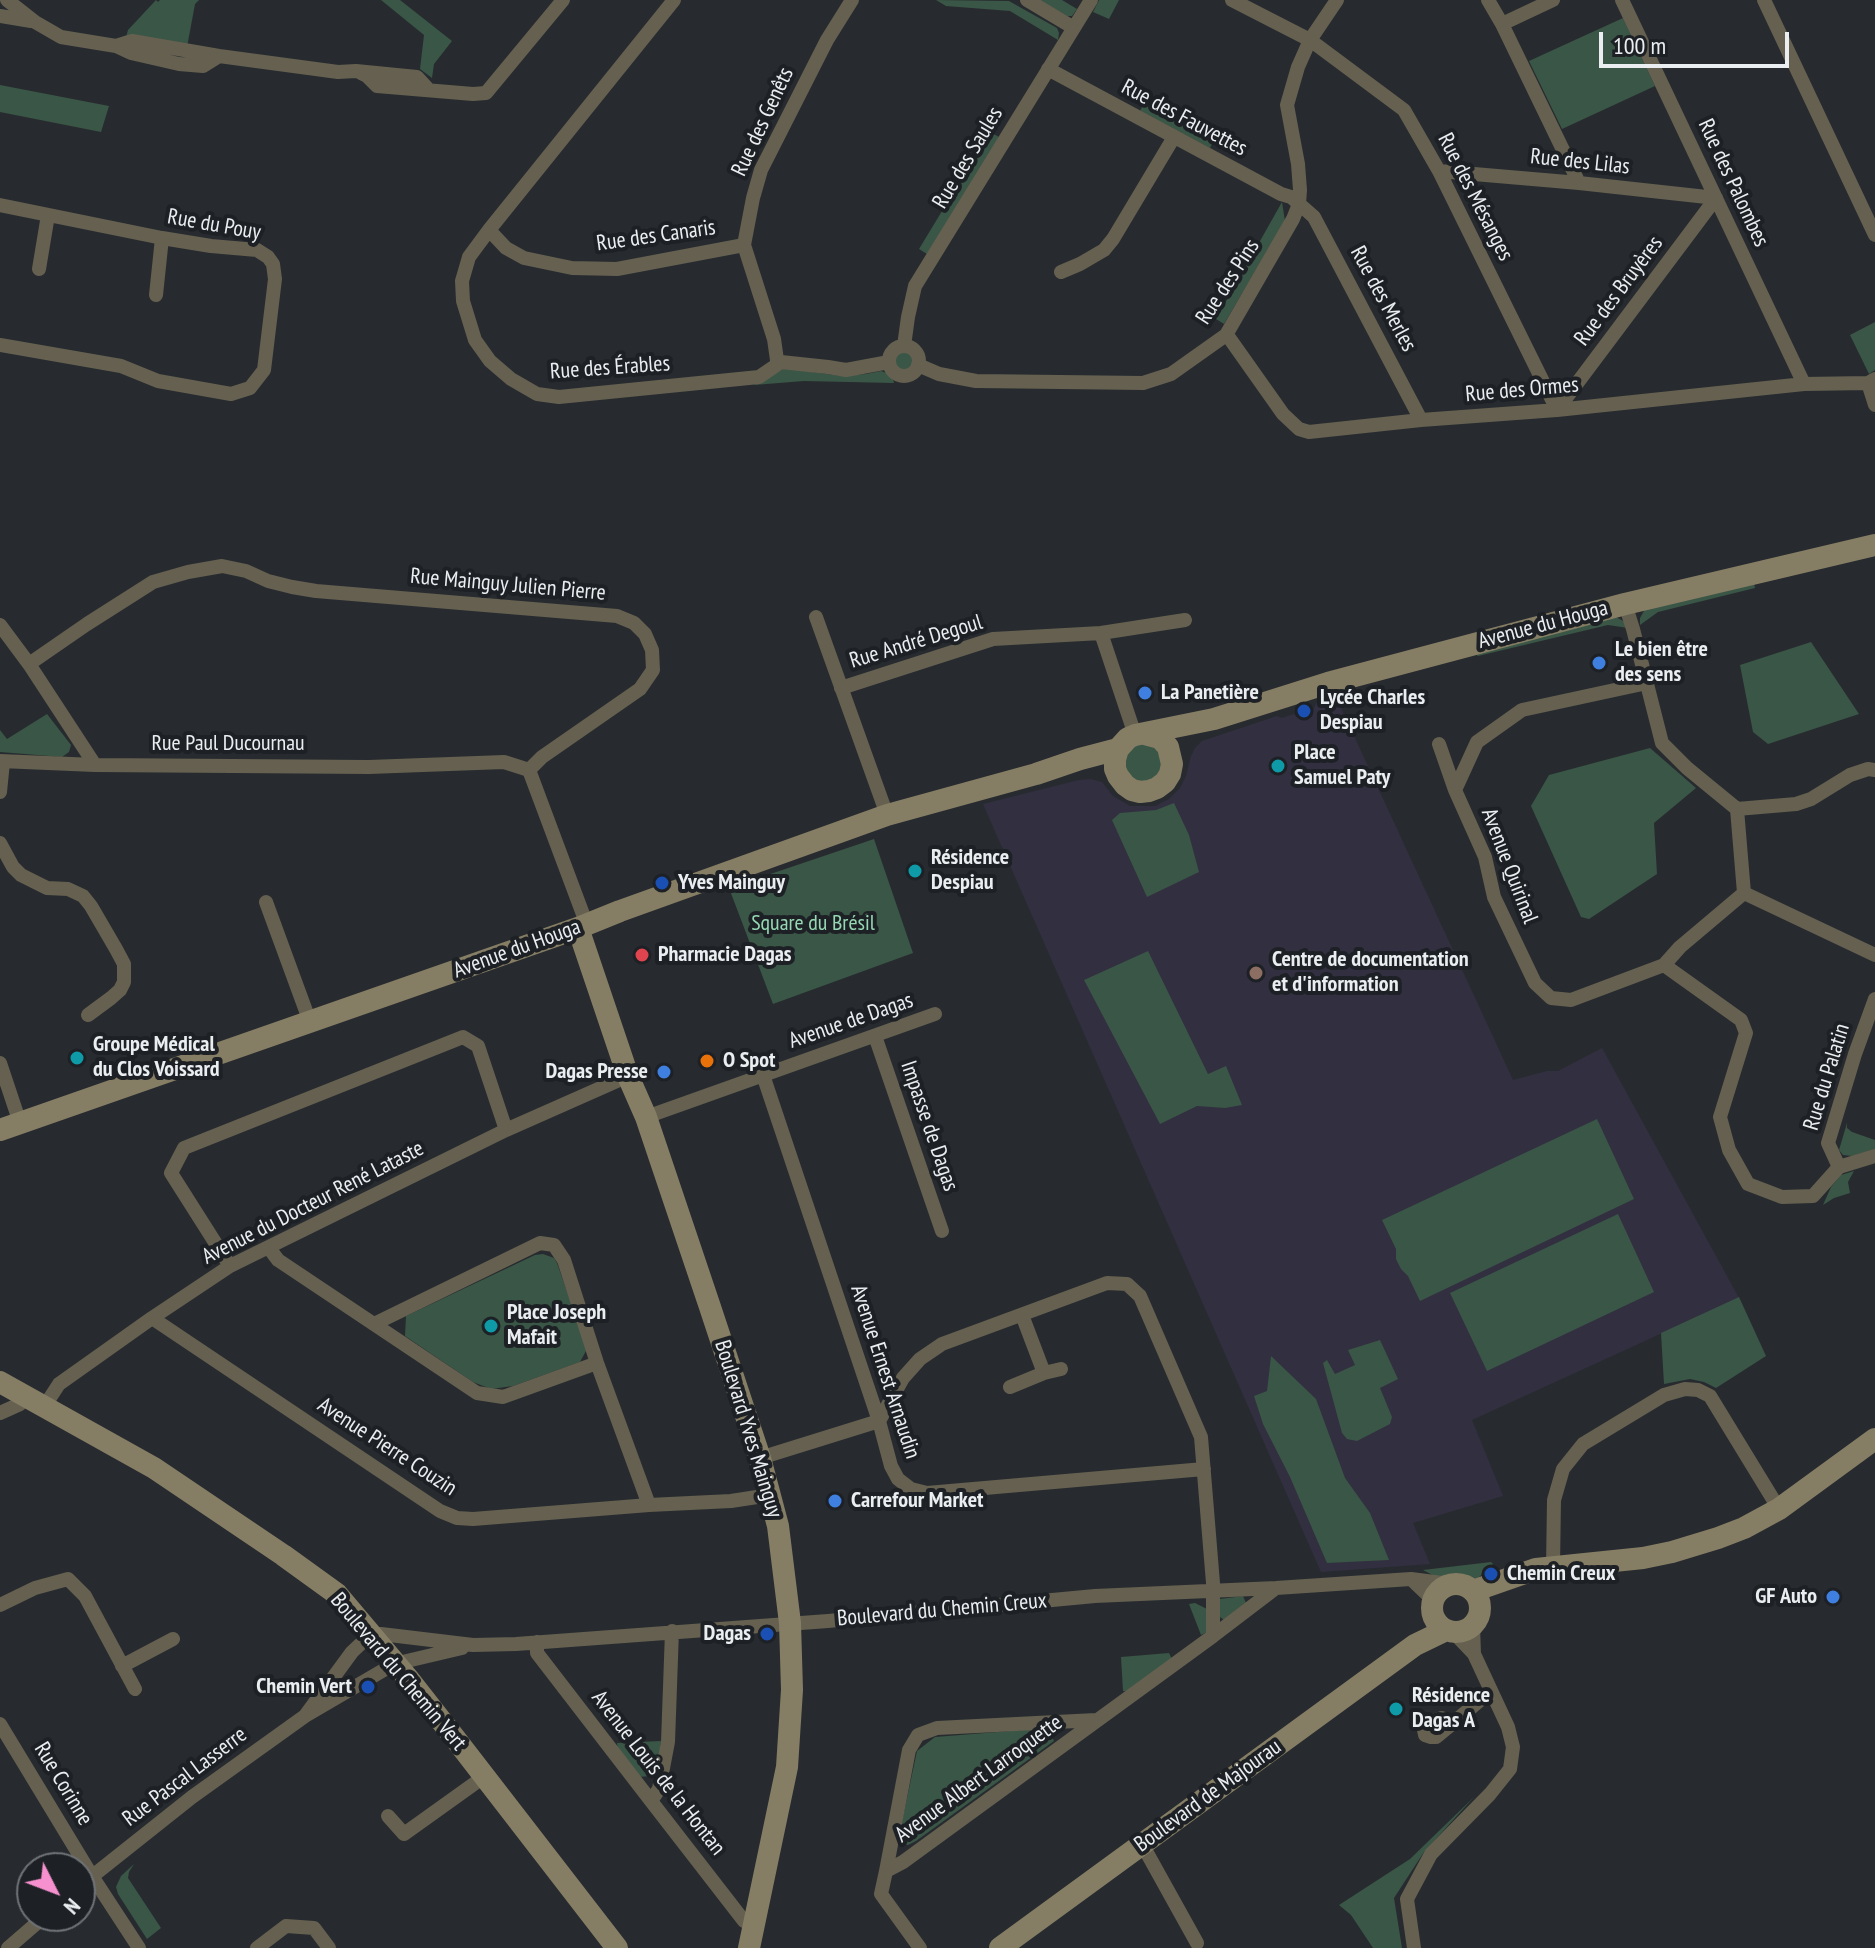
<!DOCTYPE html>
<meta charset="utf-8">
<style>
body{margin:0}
#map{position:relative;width:1875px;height:1948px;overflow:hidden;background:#272b2f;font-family:"PT Sans Narrow",sans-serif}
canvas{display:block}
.north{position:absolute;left:16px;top:1852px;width:80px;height:80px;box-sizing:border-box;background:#1d2125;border:2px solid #6f7377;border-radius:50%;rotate:132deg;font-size:22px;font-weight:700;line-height:32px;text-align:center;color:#ebeef1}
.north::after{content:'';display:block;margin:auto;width:28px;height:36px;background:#f690cf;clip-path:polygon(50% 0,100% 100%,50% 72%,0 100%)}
.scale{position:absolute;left:1599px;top:32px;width:190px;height:36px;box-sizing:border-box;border:4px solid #ebeef1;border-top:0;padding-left:10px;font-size:24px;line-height:28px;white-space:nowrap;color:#ebeef1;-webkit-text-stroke:6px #1d2125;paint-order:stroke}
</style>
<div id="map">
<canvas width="1875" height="1948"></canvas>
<div class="north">N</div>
<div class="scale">100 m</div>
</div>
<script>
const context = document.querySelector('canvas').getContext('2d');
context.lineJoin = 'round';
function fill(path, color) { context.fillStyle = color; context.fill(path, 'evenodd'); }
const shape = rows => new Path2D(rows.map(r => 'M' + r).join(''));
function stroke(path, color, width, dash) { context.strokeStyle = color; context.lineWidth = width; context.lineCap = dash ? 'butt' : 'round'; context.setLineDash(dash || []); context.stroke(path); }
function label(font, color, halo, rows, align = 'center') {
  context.font = font + ' "PT Sans Narrow",sans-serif'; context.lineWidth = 8; context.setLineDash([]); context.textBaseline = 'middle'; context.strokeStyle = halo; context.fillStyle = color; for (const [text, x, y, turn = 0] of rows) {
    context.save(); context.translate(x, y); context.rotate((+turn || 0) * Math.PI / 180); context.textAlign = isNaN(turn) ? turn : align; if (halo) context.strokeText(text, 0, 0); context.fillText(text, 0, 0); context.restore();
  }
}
fill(shape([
 [1336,697,1513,1080,1547,1071,1558,1071,1602,1048,1739,1298,1472,1420,1503,1496,1413,1523,1430,1564,1321,1572,983,804,1079,780,1090,779,1102,782,1113,796,1130,806,1155,806,1169,799,1180,788,1186,776,1191,756,1195,748,1202,741,1277,716,1282,718,1294,714,1297,717,1313,711,1316,703]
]), '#322f40');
fill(shape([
 [156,0,158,2,160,0,199,0,195,4,187,47,126,37,128,30],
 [381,0,400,0,452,41,434,64,432,78,420,69,424,35],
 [936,0,1009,1,1057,28,1059,33,1058,40,1010,11,946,6],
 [1039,0,1062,0,1077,9,1072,16,1067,16],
 [1099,0,1119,0,1109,19,1093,12],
 [1623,18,1655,86,1562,129,1529,61],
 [0,85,109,106,101,132,0,112],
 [1144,103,1214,140,1210,148,1140,111],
 [990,132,999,137,927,254,919,249],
 [1282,202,1285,221,1224,324,1216,319],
 [1875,322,1875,370,1869,374,1850,335],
 '894 361a10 10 0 1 1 20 0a10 10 0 1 1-20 0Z',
 [785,368,841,376,866,374,881,371,892,375,894,383,804,381,754,385],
 [1754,583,1755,588,1658,612,1640,625,1640,618,1645,609],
 [1616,617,1625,622,1628,628,1608,625,1478,656,1472,651],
 [1811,642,1859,714,1768,744,1753,732,1740,665],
 [47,714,71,745,69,752,62,757,0,752,0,730,7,739],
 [1143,741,1163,753,1160,774,1148,781,1137,781,1121,767,1124,749],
 [1650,748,1696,788,1654,823,1657,874,1589,919,1581,917,1531,806,1549,775],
 [1174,803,1189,835,1199,872,1147,897,1112,820,1120,813,1156,810],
 [874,839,913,953,773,1004,729,888],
 [1148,951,1208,1074,1226,1066,1242,1105,1225,1108,1197,1106,1160,1124,1084,980],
 [1597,1119,1634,1199,1420,1301,1408,1276,1401,1269,1396,1259,1396,1249,1382,1220],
 [1847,1123,1847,1128,1852,1132,1875,1140,1875,1149,1852,1156,1843,1155,1839,1150],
 [1854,1171,1848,1182,1850,1193,1834,1198,1823,1205,1831,1187,1841,1175],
 [1618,1214,1654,1292,1487,1371,1450,1293],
 [543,1254,554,1258,557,1263,587,1349,580,1362,513,1386,491,1389,473,1382,405,1336,406,1316,535,1255],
 [1739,1297,1766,1356,1716,1388,1704,1382,1690,1379,1664,1384,1661,1333],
 [1380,1340,1398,1379,1380,1388,1392,1417,1390,1424,1357,1441,1347,1439,1342,1433,1323,1363,1327,1360,1335,1374,1355,1365,1348,1350],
 [1271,1356,1316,1399,1345,1478,1370,1513,1389,1560,1327,1563,1290,1477,1263,1424,1254,1396,1267,1391],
 [1491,1562,1493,1564,1477,1579,1461,1575,1440,1579,1423,1570],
 [1243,1596,1246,1603,1224,1620,1220,1617,1220,1599],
 [1195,1603,1207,1609,1207,1632,1201,1635,1189,1604],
 [1169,1653,1173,1661,1129,1692,1123,1691,1121,1657],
 [1048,1728,1054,1741,916,1841,908,1845,900,1844,900,1831,917,1751,935,1737],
 [661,1741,658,1769,650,1776,639,1777,618,1750,617,1743],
 [1474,1797,1424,1852,1394,1898,1402,1948,1373,1948,1351,1915,1339,1905,1410,1859],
 [134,1864,129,1872,128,1878,161,1928,147,1939,118,1894,116,1887,121,1876]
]), '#3a5646');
stroke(shape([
 [7,0,35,22,61,37,116,46,131,53,179,64,203,66,219,56],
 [674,0,489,230,469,257,462,281,463,301,475,340,490,361,511,379,537,394,559,397,759,377,781,362,828,367,846,370,889,362],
 [1027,0,1074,28],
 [1232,0,1310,40,1404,110,1439,171,1557,410],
 [1488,0,1502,24,1579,183],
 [1622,0,1804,384],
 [1764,0,1875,235],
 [0,16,31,21],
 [1502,24,1553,0],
 [116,46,132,41,219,56,338,72,356,71,417,77,428,89],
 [1048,69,1281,194,1291,197,1305,209,1314,217,1421,420],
 [361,73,367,76,377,86,473,94,486,93,563,0],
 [1439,171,1579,183,1716,198],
 [0,205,162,238,211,246,257,250,268,257,273,264,275,279,264,370,250,388,231,394,158,381,121,366,0,345],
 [489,230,506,248,524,258,572,268,617,269,744,245],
 [39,269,48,215],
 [1061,272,1080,264,1104,250,1113,239,1174,137],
 [156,295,162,238],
 [1226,335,1230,339,1283,414,1299,429,1309,432,1421,420,1557,410,1804,384,1868,383,1875,379],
 [904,346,908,317,915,286,1091,0],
 '889 361a15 15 0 1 1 30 0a15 15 0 1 1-30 0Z',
 [781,362,777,360,774,339,744,245,753,198,761,170,827,40,852,0],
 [918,365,939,374,976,381,1143,383,1171,374,1226,335,1293,219,1299,204,1300,190,1298,164,1287,105,1298,67,1310,40,1337,0],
 [1868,383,1875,405],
 [1557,410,1716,198],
 [1625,604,1633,629,1662,743,1687,768,1737,809,1744,893,1680,947,1664,965,1571,1000,1551,998,1535,983,1494,897,1485,857,1455,790,1477,742,1522,710,1647,683],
 [816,617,887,815],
 [0,625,29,664,95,765,369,767,504,762,529,770],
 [1101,633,1135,735],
 [29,664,87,624,153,582,188,572,222,566,246,571,268,581,292,587,316,591,617,616,634,623,645,634,652,650,653,670,640,689,542,757,529,770,587,925],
 [841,688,993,639,1101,633,1185,620],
 [1439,744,1455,790],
 [0,761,95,765],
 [0,792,3,762],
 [1737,809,1796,804,1811,799,1850,775,1868,769,1875,770],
 [0,843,13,867,21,875,47,888,68,889,83,896,91,906,116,949,124,964,124,982,120,990,111,998,88,1015],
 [1744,893,1875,955],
 [266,902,310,1022],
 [1664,965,1741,1020,1746,1033,1720,1117,1729,1150,1748,1184,1782,1197,1813,1196,1839,1167,1875,1156],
 [875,1036,942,1231],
 [0,1063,20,1123],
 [763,1075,879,1421,891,1466,898,1479,911,1489,927,1493,1204,1469],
 [646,1117,935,1014],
 [1839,1167,1828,1143,1855,1054,1875,999],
 [269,1248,278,1260,477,1393,503,1397,597,1363],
 [230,1266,171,1173,184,1148,463,1037,478,1046,506,1130],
 [1022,1315,1044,1373],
 [152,1318,440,1511,457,1518,473,1519,649,1505,731,1501,770,1495],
 [374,1324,540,1243,554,1245,564,1260,597,1363,649,1505],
 [1010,1387,1044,1373,1061,1369],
 [44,1407,59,1384,152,1318,230,1266,506,1130,628,1076],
 [0,1413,20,1404,25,1398],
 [760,1458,879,1421,903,1378,920,1359,942,1344,1107,1283,1127,1284,1140,1296,1201,1437,1213,1583,1213,1636,903,1862,886,1871,881,1894,920,1948],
 [1553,1567,1554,1500,1563,1469,1583,1444,1664,1395,1685,1389,1698,1390,1710,1396,1779,1509],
 [1411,1579,1433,1600],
 [0,1605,35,1588,68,1579,85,1596,135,1689],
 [1473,1625,1474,1654],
 [1213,1636,1276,1588],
 [537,1642,537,1653,651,1801,744,1921,754,1925],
 [122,1666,173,1639],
 [305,1716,352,1652,370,1635,381,1634,473,1645,516,1644,828,1621,1095,1596,1276,1588,1411,1579,1450,1584],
 [1453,1723,1442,1718,1435,1720,1428,1724,1424,1730,1425,1735,1431,1737,1436,1737,1453,1723,1491,1691],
 [0,1724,92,1876,139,1948],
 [651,1801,659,1789,668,1742,672,1631],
 [388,1816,404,1834,485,1776],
 [1142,1844,1197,1943],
 [886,1871,909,1750,918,1735,937,1728,1096,1720],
 [80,1886,192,1797,305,1716,394,1664,462,1648],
 [8,1948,45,1916],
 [257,1948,286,1926,314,1928,329,1948],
 [1414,1948,1407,1899,1431,1854,1490,1794,1510,1769,1513,1747,1508,1727,1474,1654,1453,1632]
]), '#656050', 14);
stroke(shape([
 [1145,734,1160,738,1168,747,1172,764,1170,774,1165,782,1157,788,1149,791,1140,792,1132,790,1125,785,1118,776,1115,769,1115,759,1118,749,1128,738,1135,735,1214,719,1328,683,1625,604,1875,545],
 [578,928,628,1076,646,1117,710,1307,760,1458,778,1526,790,1623,792,1690,787,1767,749,1948],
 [0,1130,578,928,620,911,887,815,1036,774,1080,759,1118,749],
 [0,1382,154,1468,283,1555,337,1594,407,1677,454,1737,617,1948],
 '1432 1608a24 24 0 1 1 48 0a24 24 0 1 1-48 0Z',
 [1473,1591,1536,1569,1643,1558,1672,1552,1718,1538,1744,1528,1779,1509,1875,1439],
 [1000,1948,1415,1645,1446,1630]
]), '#867e64', 22);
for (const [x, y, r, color] of [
 [1599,663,8,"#3f7fe0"],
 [1145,693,8,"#3f7fe0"],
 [1304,711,8,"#1a4fb4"],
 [1278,766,8,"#0f9aa8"],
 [915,871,8,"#0f9aa8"],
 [662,883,8,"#1a4fb4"],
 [642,955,8,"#e0444e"],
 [1256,973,8,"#8d6e63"],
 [77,1058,8,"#0f9aa8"],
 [707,1061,8,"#e8710a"],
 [664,1072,8,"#3f7fe0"],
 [491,1326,8,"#0f9aa8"],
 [835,1501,8,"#3f7fe0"],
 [1491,1574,8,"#1a4fb4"],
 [1833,1597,8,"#3f7fe0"],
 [767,1634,8,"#1a4fb4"],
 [368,1687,8,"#1a4fb4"],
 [1396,1709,8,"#0f9aa8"]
]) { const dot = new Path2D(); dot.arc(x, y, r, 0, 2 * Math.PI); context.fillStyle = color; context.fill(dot); stroke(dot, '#1d2125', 3); }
label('22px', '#ebeef1', '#1d2125', [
 ["Rue des Fauvettes",1184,118,28],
 ["Rue des Genêts",763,122,-65],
 ["Rue des Saules",968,158,-59],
 ["Rue des Lilas",1580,162,6],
 ["Rue des Palombes",1733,183,65],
 ["Rue des Mésanges",1475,197,63],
 ["Rue du Pouy",214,225,10],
 ["Rue des Canaris",656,236,-8],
 ["Rue des Pins",1228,282,-57],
 ["Rue des Bruyères",1619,291,-53],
 ["Rue des Merles",1383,299,62],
 ["Rue des Érables",610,368,-4],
 ["Rue des Ormes",1522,390,-5],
 ["Rue Mainguy Julien Pierre",508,585,5],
 ["Avenue du Houga",1543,625,-15],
 ["Rue André Degoul",916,642,-17],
 ["Rue Paul Ducournau",228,744],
 ["Avenue Quirinal",1509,866,69],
 ["Avenue du Houga",517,949,-20],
 ["Avenue de Dagas",851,1021,-19],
 ["Rue du Palatin",1827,1077,-73],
 ["Impasse de Dagas",929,1126,71],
 ["Avenue du Docteur René Lataste",313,1203,-27],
 ["Avenue Ernest Arnaudin",885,1372,72],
 ["Boulevard Yves Mainguy",748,1429,73],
 ["Avenue Pierre Couzin",387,1447,33],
 ["Boulevard du Chemin Creux",942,1610,-5],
 ["Boulevard du Chemin Vert",398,1672,50],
 ["Avenue Louis de la Hontan",658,1773,52],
 ["Rue Pascal Lasserre",185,1777,-37],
 ["Avenue Albert Larroquette",979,1779,-36],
 ["Rue Corinne",63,1784,59],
 ["Boulevard de Majourau",1208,1796,-36]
]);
label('bold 22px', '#ebeef1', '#1d2125', [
 ["Le bien être",1615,650],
 ["des sens",1615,675],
 ["La Panetière",1161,693],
 ["Lycée Charles",1320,698],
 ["Despiau",1320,723],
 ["Place",1294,753],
 ["Samuel Paty",1294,778],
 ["Résidence",931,858],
 ["Despiau",931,883],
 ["Yves Mainguy",678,883],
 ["Pharmacie Dagas",658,955],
 ["Centre de documentation",1272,960],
 ["et d'information",1272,985],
 ["Groupe Médical",93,1045],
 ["du Clos Voissard",93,1070],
 ["O Spot",723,1061],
 ["Dagas Presse",648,1072,"right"],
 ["Place Joseph",507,1313],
 ["Mafait",507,1338],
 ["Carrefour Market",851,1501],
 ["Chemin Creux",1507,1574],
 ["GF Auto",1817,1597,"right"],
 ["Dagas",751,1634,"right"],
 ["Chemin Vert",352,1687,"right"],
 ["Résidence",1412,1696],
 ["Dagas A",1412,1721]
], 'left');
label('22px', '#95d8b3', '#1d2125', [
 ["Square du Brésil",813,924]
]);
</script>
